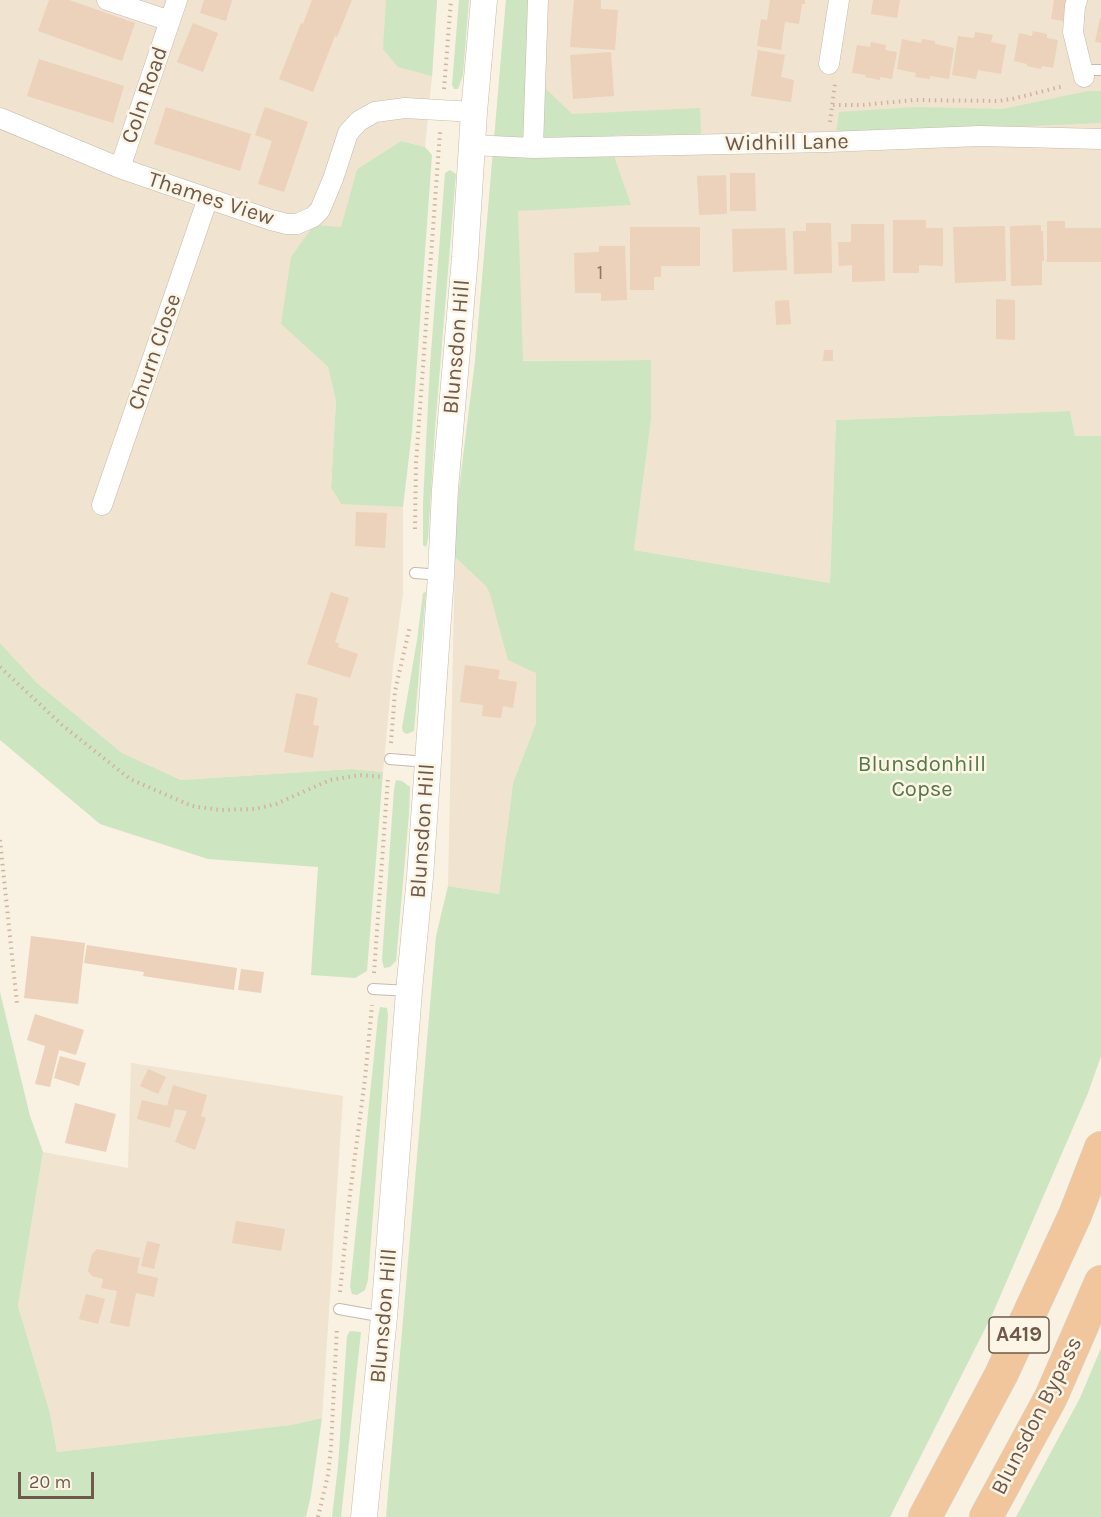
<!DOCTYPE html>
<style>
body{margin:0}
#map{position:relative;width:1101px;height:1517px;overflow:hidden;background:#f9f1e1;font-family:Karla,sans-serif}
canvas{display:block}
.scale{position:absolute;left:18px;top:1472px;width:76px;height:27px;box-sizing:border-box;border:3px solid #6e594a;border-top:0;padding-left:8px;font-size:18px;line-height:21px;white-space:nowrap;color:#6e594a;-webkit-text-stroke:4px #fdf5e6;paint-order:stroke}
</style>
<div id="map">
<canvas width="1101" height="1517"></canvas>
<div class="scale">20 m</div>
</div>
<script>
const context = document.querySelector('canvas').getContext('2d');
context.lineJoin = 'round';
function fill(path, color) { context.fillStyle = color; context.fill(path, 'evenodd'); }
const shape = rows => new Path2D(rows.map(r => 'M' + r).join(''));
function stroke(path, color, width, dash) { context.strokeStyle = color; context.lineWidth = width; context.lineCap = dash ? 'butt' : 'round'; context.setLineDash(dash || []); context.stroke(path); }
function label(font, color, halo, rows, align = 'center') {
  context.font = font + ' Karla,sans-serif'; context.lineWidth = 5; context.setLineDash([]); context.textBaseline = 'middle'; context.strokeStyle = halo; context.fillStyle = color; for (const [text, x, y, turn = 0] of rows) {
    context.save(); context.translate(x, y); context.rotate((+turn || 0) * Math.PI / 180); context.textAlign = isNaN(turn) ? turn : align; if (halo) context.strokeText(text, 0, 0); context.fillText(text, 0, 0); context.restore();
  }
}
fill(shape([
 [0,0,437,0,432,76,425,147,401,141,357,169,341,228,281,324,328,367,336,401,331,488,340,503,403,507,403,594,393,666,383,772,352,769,181,780,122,753,37,683,0,643],
 [506,0,1101,0,1101,436,1075,436,1070,411,836,420,830,583,634,550,651,420,651,360,475,361],
 [455,557,486,585,536,673,536,723,513,783,499,894,448,886],
 [131,1063,343,1096,322,1418,291,1425,57,1452,50,1413,18,1306,43,1152,128,1168]
]), '#f0e3d0');
fill(shape([
 [386,0,437,0,432,76,398,67,383,49],
 [459,0,469,0,463,75,458,89,454,89,452,85],
 [506,0,528,0,526,70,572,114,700,108,701,134,614,135,615,159,631,205,518,211,523,361,651,360,651,420,634,550,830,583,836,420,1070,411,1075,436,1101,436,1101,1056,1088,1093,992,1315,890,1517,386,1517,436,936,448,886,499,894,513,783,536,723,536,673,508,660,490,594,486,586,455,557,452,545,475,361],
 [1088,91,1101,91,1101,123,836,134,839,112,915,107,1003,109],
 [401,141,425,147,432,155,412,431,403,507,341,504,331,488,336,401,328,367,281,324,291,257,314,225,341,227,357,169],
 [450,170,456,174,435,429,428,539,426,547,423,545,423,503,430,365,445,173],
 [426,592,414,731,407,734,403,732,402,728,417,640,423,593],
 [0,643,37,683,122,753,181,780,352,769,383,772,367,971,355,978,311,975,318,867,208,859,100,824,0,740],
 [396,780,402,781,410,787,409,814,396,961,390,967,384,968,382,960,394,789],
 [0,992,30,1116,43,1152,18,1306,50,1413,57,1452,291,1425,322,1418,311,1495,306,1517,0,1517],
 [380,1007,387,1008,388,1016,368,1280,365,1290,357,1295,352,1294,350,1287,378,1017],
 [350,1331,361,1332,341,1517,332,1517,338,1466,347,1336],
 [1101,1348,1101,1517,1016,1517,1080,1398]
]), '#cee5c1');
fill(shape([
 [49,0,69,0,135,23,122,61,38,31],
 [204,0,232,0,226,21,200,13],
 [312,0,352,0,337,37,335,36,313,92,279,79,301,23,303,24],
 [574,0,601,0,601,9,618,10,615,50,570,47],
 [770,0,805,0,805,4,802,4,799,24,785,22,781,50,757,46,761,19,767,20],
 [873,0,900,0,897,18,871,14],
 [1054,0,1066,0,1063,21,1051,19],
 [1100,18,1101,18,1101,43,1095,42],
 [193,23,218,33,203,72,177,62],
 [1033,31,1047,34,1047,38,1058,40,1053,68,1042,66,1041,69,1027,66,1027,64,1014,61,1019,33,1032,36],
 [975,32,993,35,991,42,1006,45,1001,74,978,70,976,79,952,75,958,36,974,38],
 [902,39,921,43,922,39,935,41,935,44,954,48,949,79,930,76,930,79,915,77,916,73,897,69],
 [871,42,886,45,885,50,897,52,892,79,880,77,880,80,865,77,866,75,852,73,857,45,870,47],
 [758,50,785,55,781,77,794,80,791,102,751,96],
 [611,52,614,96,573,99,570,55],
 [39,59,124,86,113,123,27,96],
 [166,107,251,134,240,171,154,144],
 [265,107,308,122,284,192,258,184,272,141,255,135],
 [730,173,755,173,756,211,730,211],
 [726,175,727,214,699,215,697,176],
 [893,220,926,220,926,228,943,228,943,266,919,265,919,273,893,273],
 [1047,221,1065,221,1065,228,1101,228,1101,262,1047,262],
 [806,223,831,223,832,273,794,274,793,231,806,231],
 [851,224,884,224,885,281,852,282,852,265,839,266,838,242,851,242],
 [1041,225,1041,231,1043,231,1044,261,1042,261,1042,285,1011,286,1010,226],
 [1005,226,1006,281,955,283,953,227],
 [630,227,700,227,700,266,661,266,661,277,654,277,654,290,630,290],
 [785,228,787,270,733,272,732,229],
 [599,246,625,246,627,300,601,301,601,293,575,293,574,253,599,252],
 [996,299,1015,300,1015,340,996,339],
 [789,300,791,324,776,325,775,301],
 [824,350,833,350,833,361,823,361],
 [356,512,387,513,385,548,355,546],
 [331,592,349,598,335,642,339,644,338,647,358,654,350,678,307,664],
 [465,665,500,670,498,679,517,682,513,708,503,706,501,718,482,716,483,705,460,702],
 [296,693,318,698,313,725,319,726,313,758,284,752],
 [31,936,85,943,78,1004,24,998],
 [87,945,237,968,234,990,143,976,144,972,84,963],
 [241,969,264,972,261,993,238,990],
 [35,1014,84,1030,76,1055,59,1050,50,1087,35,1084,45,1046,27,1040],
 [60,1056,86,1063,79,1086,54,1078],
 [148,1069,166,1077,158,1094,140,1086],
 [173,1085,207,1095,201,1116,206,1118,195,1150,175,1142,187,1111,175,1109,170,1128,137,1119,142,1100,167,1106],
 [75,1103,116,1114,106,1152,65,1143],
 [236,1221,285,1229,281,1251,232,1243],
 [147,1241,160,1244,154,1269,141,1266],
 [97,1249,140,1258,137,1273,158,1278,154,1297,136,1293,129,1327,110,1323,117,1291,101,1288,103,1279,92,1276,88,1271,92,1254],
 [86,1294,105,1299,98,1324,79,1319]
]), '#ecd1bb');
const service = shape([
 [1081,70,1101,70],
 [415,573,441,575],
 [390,759,427,762],
 [373,989,409,991],
 [339,1309,384,1317]
]);
const minor = shape([
 [107,0,170,21],
 [1077,0,1075,6,1073,32,1084,77],
 [829,64,839,0],
 [0,118,120,168,271,220,287,224,297,224,313,217,320,210,333,179,348,133,359,121,375,112,405,108,474,112],
 [472,145,533,148,827,142,980,136,1101,139],
 [533,148,538,0],
 [120,168,177,0],
 [102,505,208,198]
]);
const tertiary = shape([
 [364,1517,384,1317,409,991,420,877,441,575,445,489,465,257,474,112,484,0]
]);
const trunk = shape([
 [925,1517,1001,1375,1075,1215,1101,1148],
 [986,1517,1051,1397,1101,1282]
]);
stroke(service, '#c8b9a9', 12);
stroke(minor, '#c8b9a9', 21);
stroke(tertiary, '#c8b9a9', 27);
stroke(trunk, '#d6d1cc', 34);
stroke(shape([
 [444,89,451,0],
 [833,105,862,105,914,100,998,101,1012,99,1064,86],
 [830,122,835,84],
 [415,529,416,463,440,132],
 [0,667,62,725,130,779,192,806,220,810,255,809,276,804,330,780,360,775,384,777],
 [391,743,395,691,410,626],
 [0,840,17,1004],
 [374,973,388,777],
 [340,1292,350,1194,365,1079,372,1005],
 [318,1517,328,1475,331,1447,337,1327]
]), '#d0b49f', 4, [1.5, 4.5]);
stroke(service, '#fff', 10);
stroke(minor, '#fff', 20);
stroke(tertiary, '#fff', 26);
stroke(trunk, '#f1c69d', 33);
label('20px', '#8e7766', null, [
 ["1",600,273]
]);
for (const [x, y, w] of [
 [1019,1335,60]
]) { const box = new Path2D(); box.roundRect(x - w / 2, y - 18, w, 36, 4.5); context.fillStyle = '#fdf5e6'; context.fill(box); stroke(box, '#6e594a', 1.5); }
label('bold 21px', '#6e594a', null, [
 ["A419",1019,1335]
]);
label('22px', '#6e594a', '#fdf5e6', [
 ["Coln Road",145,95,-71],
 ["Widhill Lane",787,143,-1],
 ["Thames View",211,199,18],
 ["Blunsdon Hill",457,347,-85],
 ["Churn Close",155,352,-71],
 ["Blunsdon Hill",423,831,-86],
 ["Blunsdon Hill",384,1316,-85],
 ["Blunsdon Bypass",1037,1416,-63]
]);
label('22px', '#537946', '#fdf5e6', [
 ["Blunsdonhill",922,765],
 ["Copse",922,790]
]);
</script>
